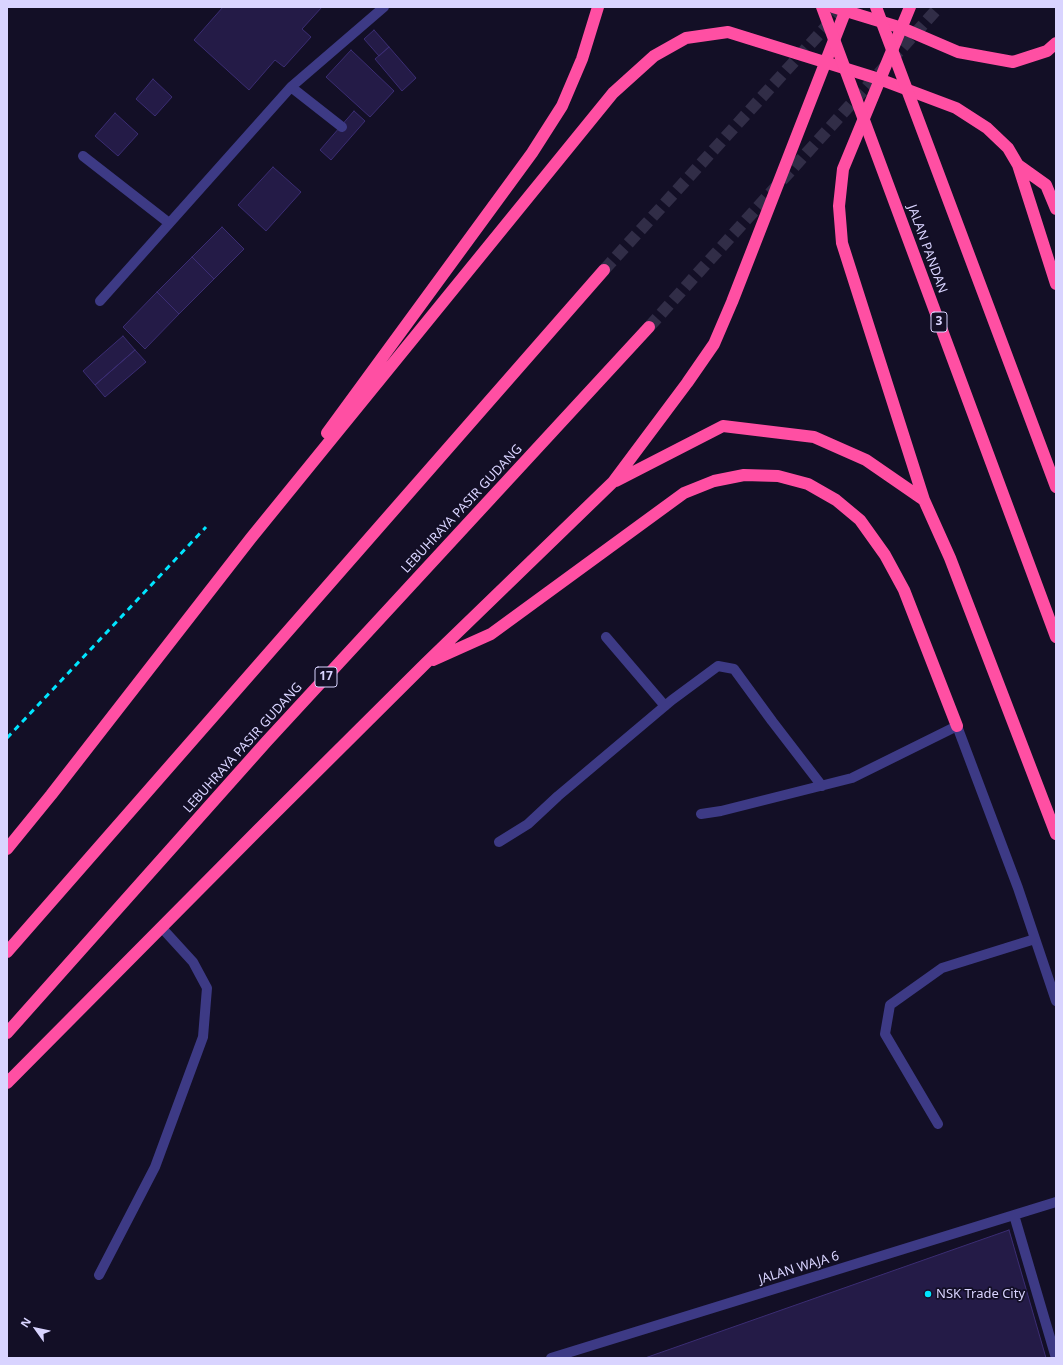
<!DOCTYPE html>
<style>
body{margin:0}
#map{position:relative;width:1063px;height:1365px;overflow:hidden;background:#130f26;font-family:"Noto Sans",sans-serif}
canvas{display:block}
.frame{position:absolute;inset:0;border:8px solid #d9d4ff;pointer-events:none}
.north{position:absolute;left:16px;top:1309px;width:40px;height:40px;-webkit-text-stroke:3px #130f26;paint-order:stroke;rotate:303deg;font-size:11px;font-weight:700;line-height:16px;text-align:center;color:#d9d4ff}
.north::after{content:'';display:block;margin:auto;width:14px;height:18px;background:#d9d4ff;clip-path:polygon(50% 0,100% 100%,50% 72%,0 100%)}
</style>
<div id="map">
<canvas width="1063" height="1365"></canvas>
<div class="frame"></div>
<div class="north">N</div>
</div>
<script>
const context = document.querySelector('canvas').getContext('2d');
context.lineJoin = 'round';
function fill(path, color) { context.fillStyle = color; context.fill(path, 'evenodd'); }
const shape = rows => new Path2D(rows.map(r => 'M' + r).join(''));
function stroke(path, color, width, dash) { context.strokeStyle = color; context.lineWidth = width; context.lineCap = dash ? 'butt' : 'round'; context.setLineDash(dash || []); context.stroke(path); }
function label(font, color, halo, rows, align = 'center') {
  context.font = font + ' "Noto Sans",sans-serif'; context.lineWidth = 3.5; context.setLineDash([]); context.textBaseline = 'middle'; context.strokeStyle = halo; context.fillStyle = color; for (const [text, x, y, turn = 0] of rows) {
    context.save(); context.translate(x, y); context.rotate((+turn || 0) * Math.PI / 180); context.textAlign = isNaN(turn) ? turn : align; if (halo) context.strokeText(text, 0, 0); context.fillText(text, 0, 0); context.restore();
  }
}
const building = shape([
 [223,7,322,7,302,29,311,37,284,67,275,60,249,90,194,40,223,7],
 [374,30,389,47,379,56,364,39,374,30],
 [389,47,416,78,402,91,375,59,389,47],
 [351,50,394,91,370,117,326,77,351,50],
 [153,79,172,97,155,116,136,99,153,79],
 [354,111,365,121,331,160,320,150,354,111],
 [115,113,138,134,118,156,95,136,115,113],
 [273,167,301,192,266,231,238,205,273,167],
 [222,227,244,249,214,279,192,257,222,227],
 [192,257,214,279,179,314,157,292,192,257],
 [157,292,179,314,145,349,123,327,157,292],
 [123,336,135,350,95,385,83,371,123,336],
 [135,350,146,362,105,397,95,385,135,350],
 [1009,1230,1046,1358,645,1358,1009,1230]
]);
fill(building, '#241b47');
stroke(building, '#3b2d73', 1);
stroke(shape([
 [604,270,844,7],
 [649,327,939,7]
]), '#312d47', 12, [12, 6]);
stroke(shape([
 [291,87,342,127],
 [83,156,169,223],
 [100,301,291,87,384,7],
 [606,637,665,706],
 [701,814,721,811,852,778,957,726,1018,888,1056,1001],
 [499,842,528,824,558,796,672,700,718,666,734,669,772,721,822,786],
 [938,1124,885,1034,890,1005,942,968,1035,939],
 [1014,1215,1056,1358],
 [99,1275,155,1167,203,1037,207,988,193,962,161,927],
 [551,1358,1056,1202]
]), '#3d3a85', 10);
stroke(shape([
 [833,7,902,28,958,52,1013,62,1047,51,1056,43],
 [910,7,843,169,839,206,842,243,924,500,950,558,1056,834],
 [1018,165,1046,185,1056,209],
 [327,433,532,153,562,106,582,59,598,7],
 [616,481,723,426,814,437,866,460,924,500],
 [433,660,491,634,684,493,714,481,744,475,778,476,808,484,836,500,860,520,885,555,904,590,957,726],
 [7,849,51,795,251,538,613,93,654,56,686,38,728,32,879,79,956,108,987,128,1008,148,1018,165,1056,284],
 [7,952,604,270],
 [7,1033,267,741,649,327],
 [7,1083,258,830,425,664,613,482,687,383,714,344,732,302,847,7]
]), '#ff4fa3', 12);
stroke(shape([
 [7,738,206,527]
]), '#00e5ff', 3, [6, 5]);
stroke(shape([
 [822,7,1056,637],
 [876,7,1056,487]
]), '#ff4fa3', 12);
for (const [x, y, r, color] of [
 [928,1294,4,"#00e5ff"]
]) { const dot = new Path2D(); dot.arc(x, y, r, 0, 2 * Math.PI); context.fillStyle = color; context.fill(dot); stroke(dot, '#130f26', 1.5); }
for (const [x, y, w] of [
 [939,322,16],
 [326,677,22]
]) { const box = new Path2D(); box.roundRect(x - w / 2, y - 10, w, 20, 3); context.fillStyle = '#130f26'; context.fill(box); stroke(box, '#d9d4ff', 1); }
label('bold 12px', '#d9d4ff', null, [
 ["3",939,322],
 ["17",326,677]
]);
label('13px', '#d9d4ff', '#130f26', [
 ["JALAN PANDAN",927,249,70],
 ["LEBUHRAYA PASIR GUDANG",462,509,-47],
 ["LEBUHRAYA PASIR GUDANG",243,748,-48],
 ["JALAN WAJA 6",799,1268,-17]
]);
label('13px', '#d9d4ff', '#130f26', [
 ["NSK Trade City",936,1294]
], 'left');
</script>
